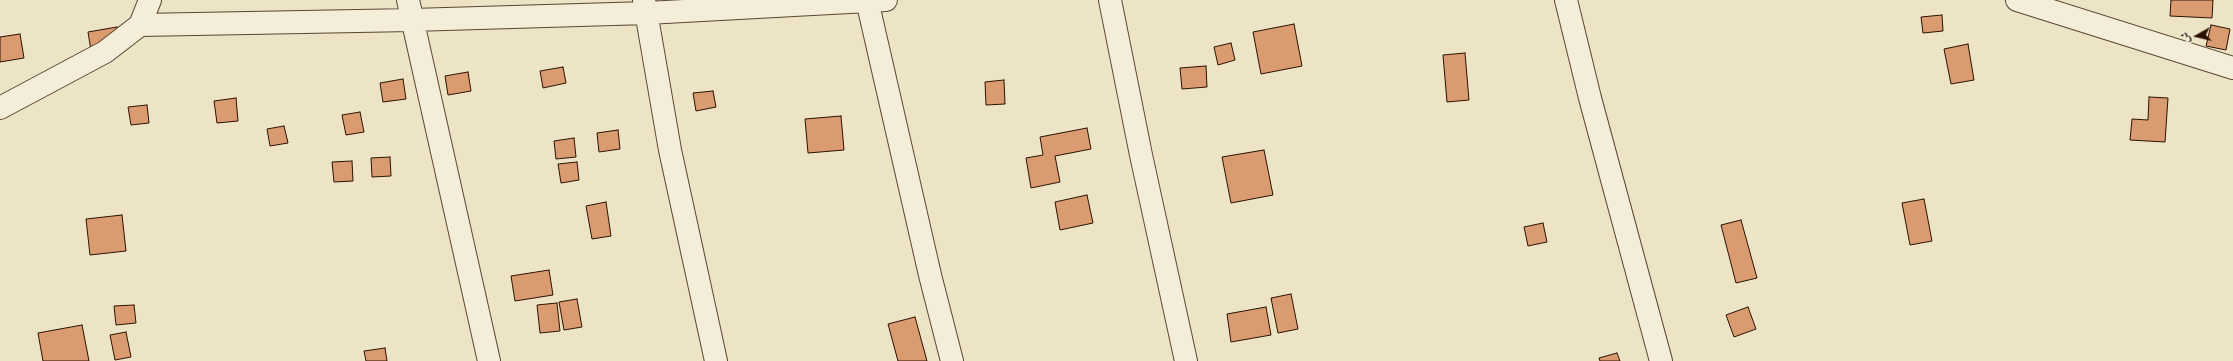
<!DOCTYPE html>
<meta charset="utf-8">
<style>
body{margin:0}
#map{position:relative;width:2233px;height:361px;overflow:hidden;background:#ede4c6;font-family:"Gentium Book Plus",Amiri,serif}
canvas{display:block}
.north{position:absolute;left:2177px;top:16px;width:40px;height:40px;-webkit-text-stroke:3px #f3edda;paint-order:stroke;rotate:262deg;font-size:11px;font-weight:700;line-height:16px;text-align:center;color:#2a1201}
.north::after{content:'';display:block;margin:auto;width:14px;height:18px;background:#2a1201;clip-path:polygon(50% 0,100% 100%,50% 72%,0 100%)}
</style>
<div id="map">
<canvas width="2233" height="361"></canvas>
<div class="north">ش</div>
</div>
<script>
const context = document.querySelector('canvas').getContext('2d');
context.lineJoin = 'round';
function fill(path, color) { context.fillStyle = color; context.fill(path, 'evenodd'); }
const shape = rows => new Path2D(rows.map(r => 'M' + r).join(''));
function stroke(path, color, width, dash) { context.strokeStyle = color; context.lineWidth = width; context.lineCap = dash ? 'butt' : 'round'; context.setLineDash(dash || []); context.stroke(path); }
const building = shape([
 [2171,0,2213,0,2212,18,2170,16,2171,0],
 [1942,15,1943,31,1923,33,1921,17,1942,15],
 [1294,24,1302,66,1261,74,1253,32,1294,24],
 [2211,25,2230,29,2226,50,2206,46,2211,25],
 [117,27,122,52,92,57,88,32,117,27],
 [20,34,24,58,0,62,0,37,20,34],
 [1231,43,1235,60,1218,65,1214,47,1231,43],
 [1968,44,1974,80,1951,84,1944,49,1968,44],
 [1465,53,1469,100,1447,102,1443,55,1465,53],
 [1206,66,1207,87,1182,89,1180,68,1206,66],
 [563,67,566,83,543,88,540,71,563,67],
 [468,72,471,91,448,95,445,76,468,72],
 [403,79,406,99,383,102,380,83,403,79],
 [1004,80,1005,104,986,105,985,82,1004,80],
 [713,91,716,107,696,111,693,93,713,91],
 [2149,97,2168,98,2165,142,2130,140,2132,119,2148,120,2149,97],
 [236,98,238,121,217,123,214,101,236,98],
 [147,105,149,123,131,125,128,107,147,105],
 [360,112,364,132,346,135,342,115,360,112],
 [841,116,844,150,808,153,805,119,841,116],
 [284,126,288,143,270,146,267,129,284,126],
 [1087,128,1091,149,1055,156,1060,182,1031,188,1026,158,1043,155,1040,137,1087,128],
 [618,130,620,149,599,152,597,133,618,130],
 [574,138,576,157,556,159,554,141,574,138],
 [1264,150,1273,195,1231,203,1222,157,1264,150],
 [390,157,391,176,372,177,371,158,390,157],
 [352,161,353,181,334,182,332,162,352,161],
 [577,162,579,180,561,183,558,164,577,162],
 [1087,195,1093,223,1060,230,1055,202,1087,195],
 [1924,199,1932,241,1910,245,1902,203,1924,199],
 [606,202,611,236,592,239,586,206,606,202],
 [122,215,126,251,90,255,86,219,122,215],
 [1741,220,1757,278,1736,283,1721,225,1741,220],
 [1543,223,1547,242,1528,246,1524,227,1543,223],
 [549,270,553,295,515,301,511,276,549,270],
 [1291,294,1298,329,1278,333,1271,298,1291,294],
 [577,299,582,327,564,330,559,302,577,299],
 [557,303,560,331,540,333,537,305,557,303],
 [134,305,136,323,116,325,114,306,134,305],
 [1266,307,1271,335,1231,342,1227,314,1266,307],
 [1748,307,1756,329,1734,337,1726,315,1748,307],
 [915,317,927,361,898,361,888,324,915,317],
 [82,325,89,361,43,361,38,333,82,325],
 [126,332,131,357,115,360,110,335,126,332],
 [385,348,387,361,366,361,364,351,385,348],
 [1617,353,1620,361,1600,361,1599,358,1617,353]
]);
fill(building, '#db9b71');
stroke(building, '#2a1201', 1);
const street = shape([
 [408,0,489,361],
 [644,0,670,150,716,361],
 [867,0,930,275,952,361],
 [1110,0,1141,155,1186,361],
 [1566,0,1590,98,1661,361],
 [2017,0,2233,68],
 [140,25,412,20,647,13,886,0],
 [0,108,105,52,140,25,150,0]
]);
stroke(street, '#5b4632', 24);
stroke(street, '#f3edda', 22);
</script>
